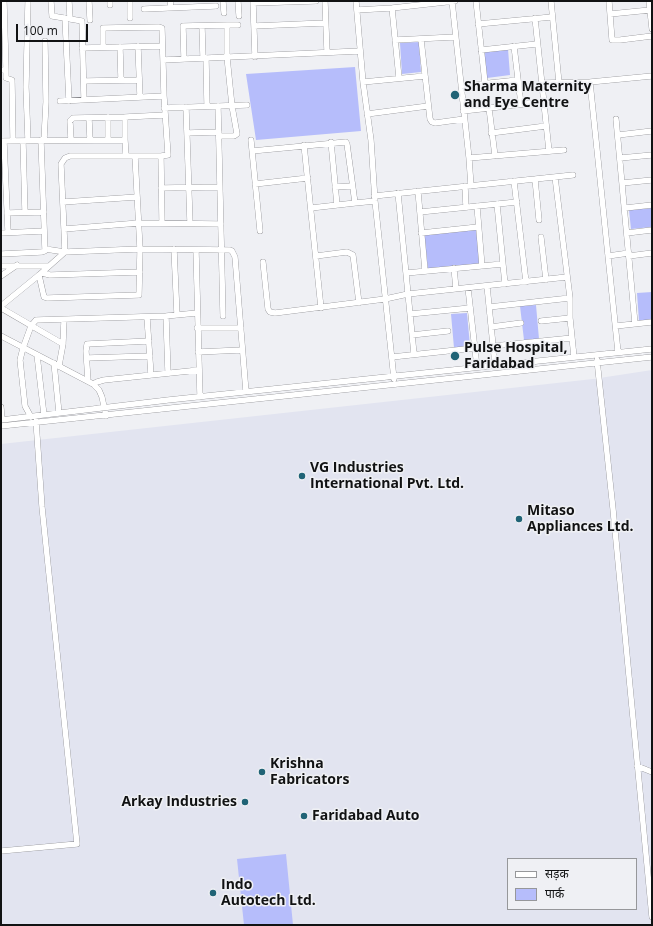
<!DOCTYPE html>
<meta charset="utf-8">
<style>
body{margin:0}
#map{position:relative;width:653px;height:926px;overflow:hidden;background:#eff0f4;font-family:"Open Sans","Noto Sans Devanagari",sans-serif}
canvas{display:block}
.frame{position:absolute;inset:0;border:2px solid #111213;pointer-events:none}
.legend{position:absolute;left:507px;top:858px;width:130px;height:52px;box-sizing:border-box;background:#eff0f4;border:1px solid #96979a;margin:0;padding:5px 7px;list-style:none;font-size:12px;color:#111213}
.legend li{display:flex;align-items:center;gap:8px;height:20px}
.legend b{width:20px;border:1px solid #96979a}
.scale{position:absolute;left:16px;top:24px;width:72px;height:18px;box-sizing:border-box;border:2px solid #111213;border-top:0;padding-left:5px;font-size:12px;line-height:14px;white-space:nowrap;color:#111213;-webkit-text-stroke:3px #eff0f4;paint-order:stroke}
</style>
<div id="map">
<canvas width="653" height="926"></canvas>
<div class="frame"></div>
<ul class="legend">
<li><b style="height:5px;background:#fff"></b>सड़क</li>
<li><b style="height:11px;background:#b6bdfb"></b>पार्क</li>
</ul>
<div class="scale">100 m</div>
</div>
<script>
const context = document.querySelector('canvas').getContext('2d');
context.lineJoin = 'round';
function fill(path, color) { context.fillStyle = color; context.fill(path, 'evenodd'); }
const shape = rows => new Path2D(rows.map(r => 'M' + r).join(''));
function stroke(path, color, width, dash) { context.strokeStyle = color; context.lineWidth = width; context.lineCap = dash ? 'butt' : 'round'; context.setLineDash(dash || []); context.stroke(path); }
function label(font, color, halo, rows, align = 'center') {
  context.font = font + ' "Open Sans",sans-serif'; context.lineWidth = 3; context.setLineDash([]); context.textBaseline = 'middle'; context.strokeStyle = halo; context.fillStyle = color; for (const [text, x, y, turn = 0] of rows) {
    context.save(); context.translate(x, y); context.rotate((+turn || 0) * Math.PI / 180); context.textAlign = isNaN(turn) ? turn : align; if (halo) context.strokeText(text, 0, 0); context.fillText(text, 0, 0); context.restore();
  }
}
fill(shape([
 [652,370,652,925,1,925,1,444,593,379],
 [508,859,636,859,636,909,508,909]
]), '#e2e4f0');
fill(shape([
 [419,42,421,72,402,74,400,43],
 [508,49,510,75,487,78,484,52],
 [355,67,361,131,256,140,246,74],
 [652,208,652,227,631,229,629,210],
 [476,229,480,264,428,269,424,234],
 [652,292,652,320,639,321,637,293],
 [536,305,539,339,524,340,520,306],
 [467,313,470,346,454,348,451,314],
 [286,854,293,925,244,925,237,859]
]), '#b6bdfb');
const minor = shape([
 [51,1,52,16,82,21,84,100],
 [69,1,70,18],
 [89,1,90,20],
 [110,1,110,5],
 [130,1,130,18],
 [170,1,171,7],
 [223,1,224,13],
 [238,1,239,16],
 [253,1,255,57],
 [325,1,327,52],
 [356,1,363,82,371,140,375,201,394,379],
 [452,1,469,158,471,186],
 [476,1,485,83],
 [551,1,559,83],
 [609,1,612,40,620,40,652,36],
 [649,1,652,29],
 [253,3,316,1],
 [392,8,399,78],
 [144,9,216,6],
 [357,10,392,8,455,1],
 [610,14,650,10],
 [65,18,69,101],
 [535,18,549,151],
 [478,24,552,17],
 [227,25,238,25],
 [202,26,203,58],
 [254,26,325,23],
 [421,39,430,119,432,122,435,123,464,119],
 [395,40,455,37],
 [138,46,140,97],
 [514,46,521,104],
 [120,47,121,80],
 [82,48,162,46],
 [481,50,537,44],
 [206,58,207,106],
 [184,59,183,26,227,25,227,57,232,106,237,134,234,136,219,136],
 [163,60,360,51],
 [1,70,6,70,4,1],
 [6,70,6,78,12,80,13,141],
 [84,81,139,80],
 [363,82,425,76],
 [590,82,618,352],
 [541,83,590,82,652,76],
 [461,86,518,80],
 [60,101,164,96],
 [218,106,223,316],
 [186,107,190,223],
 [164,108,247,105],
 [489,108,495,156],
 [463,111,543,102],
 [367,114,428,106],
 [108,117,108,140],
 [89,118,90,140],
 [616,119,635,324],
 [187,133,219,132],
 [491,133,546,126],
 [618,135,652,131],
 [44,140,46,102,45,41],
 [71,140,70,121,73,118,125,117],
 [125,140,125,117,165,115],
 [251,140,260,231],
 [1,141,125,140,126,156],
 [4,141,8,232],
 [23,141,25,213],
 [28,141,26,87,28,1],
 [331,142,337,205],
 [304,145,321,308],
 [252,151,346,142,347,144,355,203,311,208],
 [161,156,162,223],
 [469,158,564,150],
 [620,158,652,155],
 [555,177,570,298,570,318,574,357],
 [535,179,539,220],
 [514,181,526,282],
 [622,183,652,180],
 [255,184,308,178],
 [465,186,466,207],
 [335,187,352,186],
 [161,188,220,187],
 [418,191,425,271],
 [398,193,414,354],
 [374,196,573,175],
 [63,202,137,197],
 [355,203,375,201],
 [497,204,505,284],
 [477,206,482,266],
 [625,208,652,205],
 [420,212,517,202],
 [7,213,44,212],
 [64,229,139,223,221,224],
 [1,233,44,231],
 [421,233,478,227],
 [627,233,652,230],
 [541,237,546,280],
 [45,249,65,252,140,249,230,250,232,251,235,257,246,392],
 [174,249,177,315],
 [196,250,200,397],
 [1,254,42,252,45,251,41,140],
 [316,256,347,252,353,255,359,303],
 [608,256,629,253],
 [629,256,652,253],
 [263,262,268,309,270,312,275,313,385,299,408,294,567,277],
 [1,266,49,266],
 [454,268,456,289],
 [42,273,50,275,140,272],
 [406,273,503,264],
 [39,275,44,297,47,298,139,295,140,249,135,156],
 [1,276,17,265],
 [487,286,495,365],
 [468,288,477,367],
 [1,306,39,275,65,252,61,164,65,158,70,156,161,156,168,155,164,96,162,28,159,27,103,28,103,47],
 [489,307,570,298],
 [1,308,63,344],
 [410,314,470,308],
 [147,317,151,375],
 [541,321,570,318],
 [616,326,652,322],
 [491,327,521,323],
 [197,328,241,328],
 [412,335,448,331],
 [1,336,93,384,99,390,102,397,106,416],
 [493,346,572,338],
 [198,352,242,350],
 [37,355,44,415],
 [392,357,475,348],
 [87,358,150,356],
 [597,360,613,509,652,917],
 [54,363,59,413],
 [59,366,63,344,64,320],
 [168,373,166,316,197,313],
 [88,381,86,351,87,344,149,341],
 [93,384,97,382,104,380,199,370],
 [1,407,2,420],
 [31,417,25,406,20,360,23,348,31,326,36,320,166,316],
 [1,420,168,400,652,349],
 [1,426,652,357],
 [637,766,652,772],
 [1,851,77,844,42,507,36,421]
]);
stroke(minor, '#7c7c80', 6);
stroke(minor, '#fff', 5.5);
for (const [x, y, r, color] of [
 [455,95,5,"#206376"],
 [455,356,5,"#206376"],
 [302,476,4,"#206376"],
 [519,519,4,"#206376"],
 [262,772,4,"#206376"],
 [245,802,4,"#206376"],
 [304,816,4,"#206376"],
 [213,893,4,"#206376"]
]) { const dot = new Path2D(); dot.arc(x, y, r, 0, 2 * Math.PI); context.fillStyle = color; context.fill(dot); stroke(dot, '#eff0f4', 1.5); }
label('bold 14px', '#111213', '#eff0f4', [
 ["Sharma Maternity",464,87],
 ["and Eye Centre",464,103],
 ["Pulse Hospital,",464,348],
 ["Faridabad",464,364],
 ["VG Industries",310,468],
 ["International Pvt. Ltd.",310,484],
 ["Mitaso",527,511],
 ["Appliances Ltd.",527,527],
 ["Krishna",270,764],
 ["Fabricators",270,780],
 ["Arkay Industries",237,802,"right"],
 ["Faridabad Auto",312,816],
 ["Indo",221,885],
 ["Autotech Ltd.",221,901]
], 'left');
</script>
